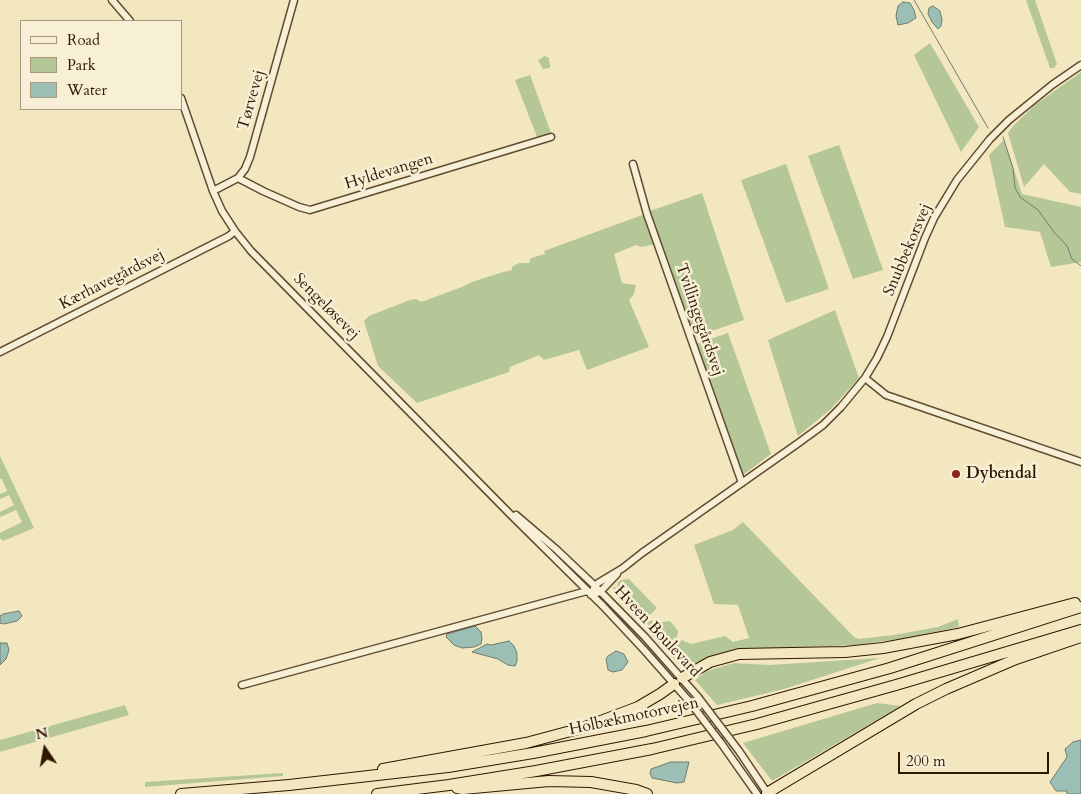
<!DOCTYPE html>
<meta charset="utf-8">
<style>
body{margin:0}
#map{position:relative;width:1081px;height:794px;overflow:hidden;background:#f3e7c0;font-family:Cardo,serif}
canvas{display:block}
.legend{position:absolute;left:20px;top:20px;width:162px;height:90px;box-sizing:border-box;background:#f7efd6;border:1px solid #a79980;margin:0;padding:6px 9px;list-style:none;font-size:15px;color:#301700}
.legend li{display:flex;align-items:center;gap:10px;height:25px}
.legend b{width:25px;border:1px solid #a79980}
.north{position:absolute;left:20px;top:724px;width:50px;height:50px;-webkit-text-stroke:4px #f7efd6;paint-order:stroke;rotate:348deg;font-size:14px;font-weight:700;line-height:20px;text-align:center;color:#301700}
.north::after{content:'';display:block;margin:auto;width:18px;height:22px;background:#301700;clip-path:polygon(50% 0,100% 100%,50% 72%,0 100%)}
.scale{position:absolute;left:898px;top:752px;width:151px;height:22px;box-sizing:border-box;border:2px solid #301700;border-top:0;padding-left:6px;font-size:15px;line-height:18px;white-space:nowrap;color:#301700;-webkit-text-stroke:4px #f7efd6;paint-order:stroke}
</style>
<div id="map">
<canvas width="1081" height="794"></canvas>
<ul class="legend">
<li><b style="height:6px;background:#f7efd6"></b>Road</li>
<li><b style="height:14px;background:#b5c796"></b>Park</li>
<li><b style="height:14px;background:#9bbfb5"></b>Water</li>
</ul>
<div class="north">N</div>
<div class="scale">200 m</div>
</div>
<script>
const context = document.querySelector('canvas').getContext('2d');
context.lineJoin = 'round';
function fill(path, color) { context.fillStyle = color; context.fill(path, 'evenodd'); }
const shape = rows => new Path2D(rows.map(r => 'M' + r).join(''));
function stroke(path, color, width, dash) { context.strokeStyle = color; context.lineWidth = width; context.lineCap = dash ? 'butt' : 'round'; context.setLineDash(dash || []); context.stroke(path); }
function label(font, color, halo, rows, align = 'center') {
  context.font = font + ' Cardo,serif'; context.lineWidth = 5; context.setLineDash([]); context.textBaseline = 'middle'; context.strokeStyle = halo; context.fillStyle = color; for (const [text, x, y, turn = 0] of rows) {
    context.save(); context.translate(x, y); context.rotate((+turn || 0) * Math.PI / 180); context.textAlign = isNaN(turn) ? turn : align; if (halo) context.strokeText(text, 0, 0); context.fillText(text, 0, 0); context.restore();
  }
}
fill(shape([
 [1026,0,1035,0,1057,64,1054,68,1050,68],
 [930,43,979,127,961,152,914,55],
 [545,56,549,58,550,66,549,68,543,69,538,60],
 [1081,72,1081,194,1070,192,1044,164,1024,187,1008,133,1013,126,1035,105],
 [530,75,551,133,537,137,515,80],
 [1004,140,1022,194,1081,207,1081,262,1051,267,1040,232,1005,227,989,155],
 [839,145,883,270,853,279,808,156],
 [786,164,829,289,786,303,741,180],
 [702,193,744,320,694,337,650,211],
 [645,214,656,244,641,247,636,245,614,254,622,283,636,285,634,294,629,300,649,347,587,370,579,350,544,360,539,355,510,367,509,372,417,403,378,366,364,321,369,316,410,300,416,299,421,302,462,287,472,282,503,272,512,270,512,267,519,263,529,263,531,258,545,254,544,251],
 [835,310,859,378,831,409,798,436,768,340],
 [728,333,771,454,743,475,696,344],
 [0,456,34,528,3,541,0,538,0,533,22,522,16,510,0,517,0,512,14,505,9,495,0,499,0,494,7,491,2,479,0,479],
 [515,516,566,561,592,587,588,587,567,565,554,556],
 [743,522,854,637,859,639,894,635,938,627,958,619,959,627,906,638,855,645,735,650,714,656,688,666,678,663,613,591,613,588,614,587,617,588,618,582,621,580,629,579,657,608,647,618,655,623,670,621,678,631,677,638,691,644,725,636,733,642,749,638,738,605,714,604,694,545,733,530],
 [602,597,678,677,676,681,608,608,601,598],
 [880,658,784,689,717,705,695,680,707,671,734,663,769,665],
 [877,703,901,706,772,781,743,743],
 [125,705,129,715,0,752,0,740],
 [283,773,283,776,145,787,145,782]
]), '#b5c796');
const water = shape([
 [903,2,910,3,914,10,916,18,908,23,898,25,896,16,898,6,903,2],
 [933,6,940,11,942,20,941,26,938,29,932,22,928,14,929,8,933,6],
 [19,611,22,616,17,621,4,624,0,623,0,616,3,614,19,611],
 [475,626,481,632,482,639,481,644,474,647,462,648,454,645,446,637,447,634,451,633,475,626],
 [509,641,514,646,517,653,517,661,515,666,508,665,498,659,472,652,487,644,491,645,509,641],
 [0,643,7,643,9,650,6,659,0,665,0,643],
 [616,651,624,654,628,662,622,670,613,672,608,670,606,659,608,656,616,651],
 [1081,740,1081,794,1067,794,1067,791,1056,791,1050,782,1067,757,1065,749,1073,742,1081,740],
 [671,762,689,762,684,782,677,783,652,778,650,773,651,769,671,762]
]);
fill(water, '#9bbfb5');
stroke(water, '#707c6d', 1);
stroke(shape([
 [914,0,988,128],
 [1003,137,1013,168,1015,188,1020,197,1038,210,1054,232,1067,246,1072,259,1081,266]
]), '#707c6d', 1);
const minor = shape([
 [112,0,130,21],
 [181,98,213,191,222,211,235,231,251,251,511,515,603,606,645,651,689,701],
 [633,164,647,214,742,483],
 [238,178,263,191,299,207,310,210,551,137],
 [213,191,238,178,245,169,250,157,294,0],
 [0,352,229,236,235,231],
 [865,378,886,395,1081,462],
 [516,515,557,550,595,586,645,637,698,697],
 [597,593,601,591,617,574],
 [591,595,595,586,598,583,623,568,642,553,797,444,823,425,841,407,865,378,877,358,887,337,925,238,934,218,957,180,990,139,1009,120,1052,85,1081,65],
 [242,685,587,591],
 [721,743,757,794],
 [739,751,768,794]
]);
const highway = shape([
 [682,678,710,662,739,654,845,652,883,648,958,634,1075,603],
 [383,769,526,743,582,728,638,707,660,694,674,684],
 [457,788,463,789,549,781,591,782,636,790,647,794],
 [767,793,916,704,946,689,1016,659,1081,637],
 [181,794,289,785,448,767,533,753,646,731,752,706,890,668,1081,607],
 [377,794,449,785,536,771,652,749,757,724,896,685,1081,630]
]);
stroke(minor, '#614b30', 9);
stroke(highway, '#301700', 12);
stroke(minor, '#f7efd6', 6);
stroke(highway, '#f3e7c0', 10);
const minorBridge = shape([
 [698,697,739,751],
 [689,701,721,743]
]);
stroke(minorBridge, '#614b30', 9, []);
stroke(minorBridge, '#f7efd6', 6);
for (const [x, y, r, color] of [
 [956,474,5,"#8f2418"]
]) { const dot = new Path2D(); dot.arc(x, y, r, 0, 2 * Math.PI); context.fillStyle = color; context.fill(dot); stroke(dot, '#f7efd6', 2); }
label('16px', '#301700', '#f7efd6', [
 ["Tørvevej",252,100,-74],
 ["Hyldevangen",389,172,-17],
 ["Snubbekorsvej",908,250,-67],
 ["Kærhavegårdsvej",112,280,-27],
 ["Sengeløsevej",326,307,45],
 ["Tvillingegårdsvej",699,320,71],
 ["Hveen Boulevard",657,632,47],
 ["Holbækmotorvejen",634,717,-12]
]);
label('bold 16px', '#301700', '#f7efd6', [
 ["Dybendal",966,474]
], 'left');
</script>
